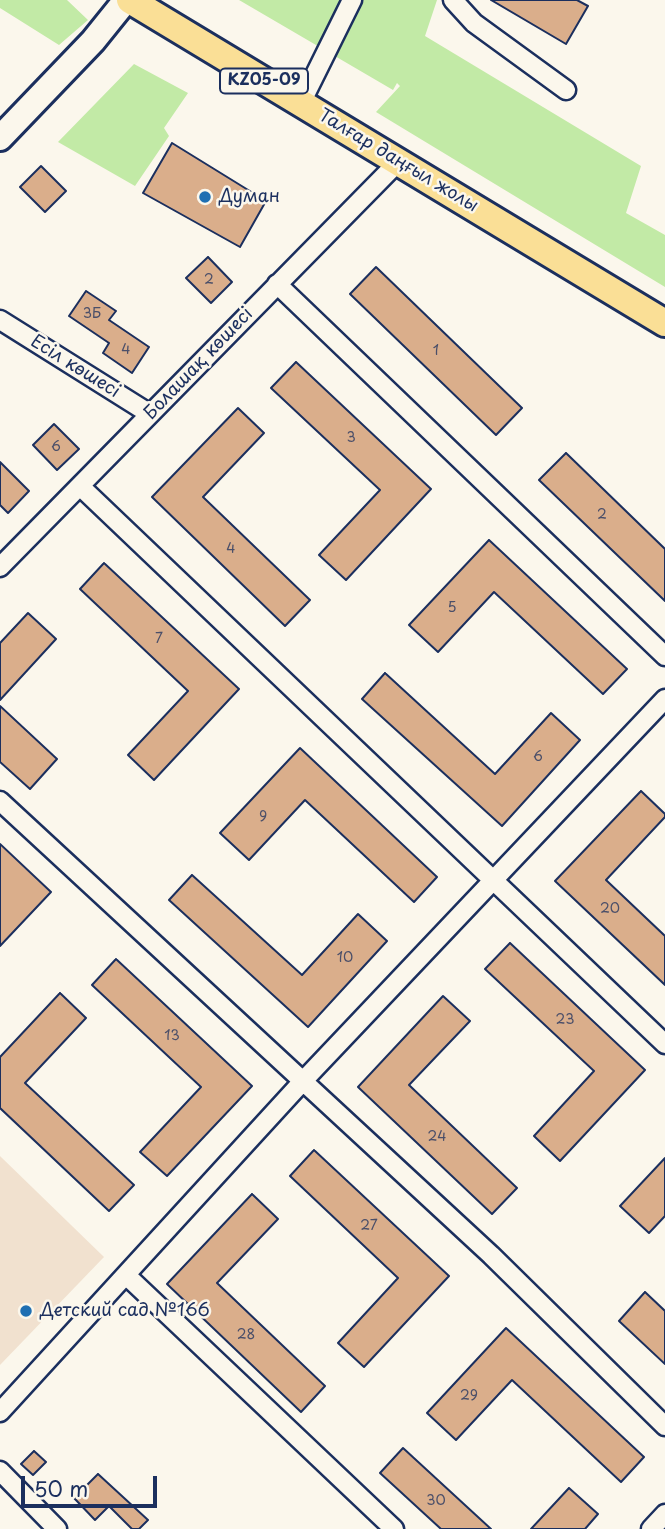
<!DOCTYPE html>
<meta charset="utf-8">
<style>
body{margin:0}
#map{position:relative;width:665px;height:1529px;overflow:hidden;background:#fbf7ec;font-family:"Playpen Sans",sans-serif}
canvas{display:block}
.scale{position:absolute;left:21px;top:1476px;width:136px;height:32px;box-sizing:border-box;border:4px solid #1b2f5e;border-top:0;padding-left:9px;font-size:21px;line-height:24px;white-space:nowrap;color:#1b2f5e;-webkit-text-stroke:5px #fbf7ec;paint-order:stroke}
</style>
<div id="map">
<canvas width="665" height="1529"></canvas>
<div class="scale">50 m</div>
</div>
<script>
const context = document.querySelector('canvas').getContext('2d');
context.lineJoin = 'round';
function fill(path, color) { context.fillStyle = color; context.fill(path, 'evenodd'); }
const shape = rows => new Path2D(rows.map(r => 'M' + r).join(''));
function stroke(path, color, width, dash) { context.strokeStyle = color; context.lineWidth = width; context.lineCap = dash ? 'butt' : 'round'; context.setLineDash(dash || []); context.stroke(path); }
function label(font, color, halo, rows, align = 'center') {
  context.font = font + ' "Playpen Sans",sans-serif'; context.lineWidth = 5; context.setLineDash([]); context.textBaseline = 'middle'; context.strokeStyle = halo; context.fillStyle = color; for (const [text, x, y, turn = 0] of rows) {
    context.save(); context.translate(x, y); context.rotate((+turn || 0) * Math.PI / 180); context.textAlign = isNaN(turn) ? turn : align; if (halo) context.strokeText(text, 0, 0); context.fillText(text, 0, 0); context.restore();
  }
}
fill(shape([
 [0,1156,104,1257,0,1365]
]), '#f1e1cf');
fill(shape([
 [0,0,67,0,88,20,59,45,0,8],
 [239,0,437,0,425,36,641,166,626,213,665,235,665,287,376,112,400,86,397,83,393,90],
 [134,64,188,93,164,128,169,136,135,186,58,142]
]), '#c2eaa6');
const building = shape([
 [491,0,577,0,588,6,566,44,491,0],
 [172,143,266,201,240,247,143,193,172,143],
 [41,166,66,191,45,212,20,187,41,166],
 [208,257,232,282,211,303,186,278,208,257],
 [376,267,522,408,496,435,350,294,376,267],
 [86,291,116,311,109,320,149,347,132,373,103,353,109,343,69,316,86,291],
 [296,362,431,489,346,580,319,555,380,490,271,388,296,362],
 [238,408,264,433,203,497,310,600,285,626,152,497,238,408],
 [54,424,79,449,57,470,33,445,54,424],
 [566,453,665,549,665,601,539,480,566,453],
 [0,462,29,491,8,513,0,505,0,462],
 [489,540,627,669,603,694,494,592,438,652,409,625,489,540],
 [104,563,239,689,154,780,128,755,188,691,80,589,104,563],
 [28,613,56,639,0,700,0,643,28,613],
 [385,673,495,774,551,713,580,740,502,826,362,699,385,673],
 [0,706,57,759,30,789,0,762,0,706],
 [300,748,437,877,414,902,305,800,249,860,220,833,300,748],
 [641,791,665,814,665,817,606,880,665,936,665,985,555,881,641,791],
 [0,844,51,892,0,946,0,844],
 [192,875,302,975,358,914,387,941,308,1027,169,900,192,875],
 [510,943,645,1070,560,1161,534,1136,594,1071,485,969,510,943],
 [116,959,252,1086,167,1176,140,1152,201,1087,92,985,116,959],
 [60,993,86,1018,25,1083,134,1185,109,1211,0,1108,0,1057,60,993],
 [443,996,470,1021,409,1085,517,1188,492,1214,358,1087,443,996],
 [314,1150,449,1276,364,1367,338,1343,398,1278,290,1176,314,1150],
 [665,1158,665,1216,649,1233,620,1206,665,1158],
 [252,1194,278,1219,217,1283,325,1386,301,1412,167,1284,252,1194],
 [645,1292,665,1311,665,1364,619,1321,645,1292],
 [506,1328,644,1457,621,1482,512,1380,456,1440,427,1413,506,1328],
 [403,1448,491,1529,441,1529,380,1473,403,1448],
 [34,1451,46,1462,33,1475,21,1464,34,1451],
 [98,1474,148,1520,139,1529,132,1529,109,1506,95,1520,74,1498,98,1474],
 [569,1488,598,1514,585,1529,531,1529,569,1488]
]);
fill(building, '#daae8b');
stroke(building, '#1b2f5e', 2);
const street = shape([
 [453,0,474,23,566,90],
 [301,103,352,0],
 [277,284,665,656],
 [0,320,150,414],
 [81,487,665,1044],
 [0,567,398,162],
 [0,801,491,1255,665,1426],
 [127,1276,394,1529],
 [0,1412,303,1081,665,699],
 [0,1471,57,1529],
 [651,1529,665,1514]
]);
const secondary = shape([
 [0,138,93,41,126,0]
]);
const primary = shape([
 [130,0,665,323]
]);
stroke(street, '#1b2f5e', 23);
stroke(secondary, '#1b2f5e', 30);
stroke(primary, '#1b2f5e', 32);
stroke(street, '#fbf7ec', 18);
stroke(secondary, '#fbf7ec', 24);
stroke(primary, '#fadf96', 26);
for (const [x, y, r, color] of [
 [205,197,7,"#1f6fb2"],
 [26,1311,7,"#1f6fb2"]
]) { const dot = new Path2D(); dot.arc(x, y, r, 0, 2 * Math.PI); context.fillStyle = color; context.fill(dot); stroke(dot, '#fbf7ec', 2.5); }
label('14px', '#4b4f69', null, [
 ["2",209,280],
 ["3Б",92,314],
 ["4",126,350],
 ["1",436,351],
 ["3",351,438],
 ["6",56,447],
 ["2",602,515],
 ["4",231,549],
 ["5",452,608],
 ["7",159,639],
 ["6",538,757],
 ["9",263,817],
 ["20",610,909],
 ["10",345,958],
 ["23",565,1020],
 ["13",172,1036],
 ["24",437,1137],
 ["27",369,1226],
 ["28",246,1335],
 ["29",469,1396],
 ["30",436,1501]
]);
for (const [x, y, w] of [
 [264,81,88]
]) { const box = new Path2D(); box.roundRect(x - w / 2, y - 12.5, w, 25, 5); context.fillStyle = '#fbf7ec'; context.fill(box); stroke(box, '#1b2f5e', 2); }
label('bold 16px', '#1b2f5e', null, [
 ["KZ05-09",264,81]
]);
label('18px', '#1b2f5e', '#fbf7ec', [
 ["Талғар даңғыл жолы",398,161,31],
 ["Болашақ көшесі",199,364,-46],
 ["Есіл көшесі",75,367,32]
]);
label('18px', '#1b2f5e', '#fbf7ec', [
 ["Думан",219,197],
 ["Детский сад №166",40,1311]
], 'left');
</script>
